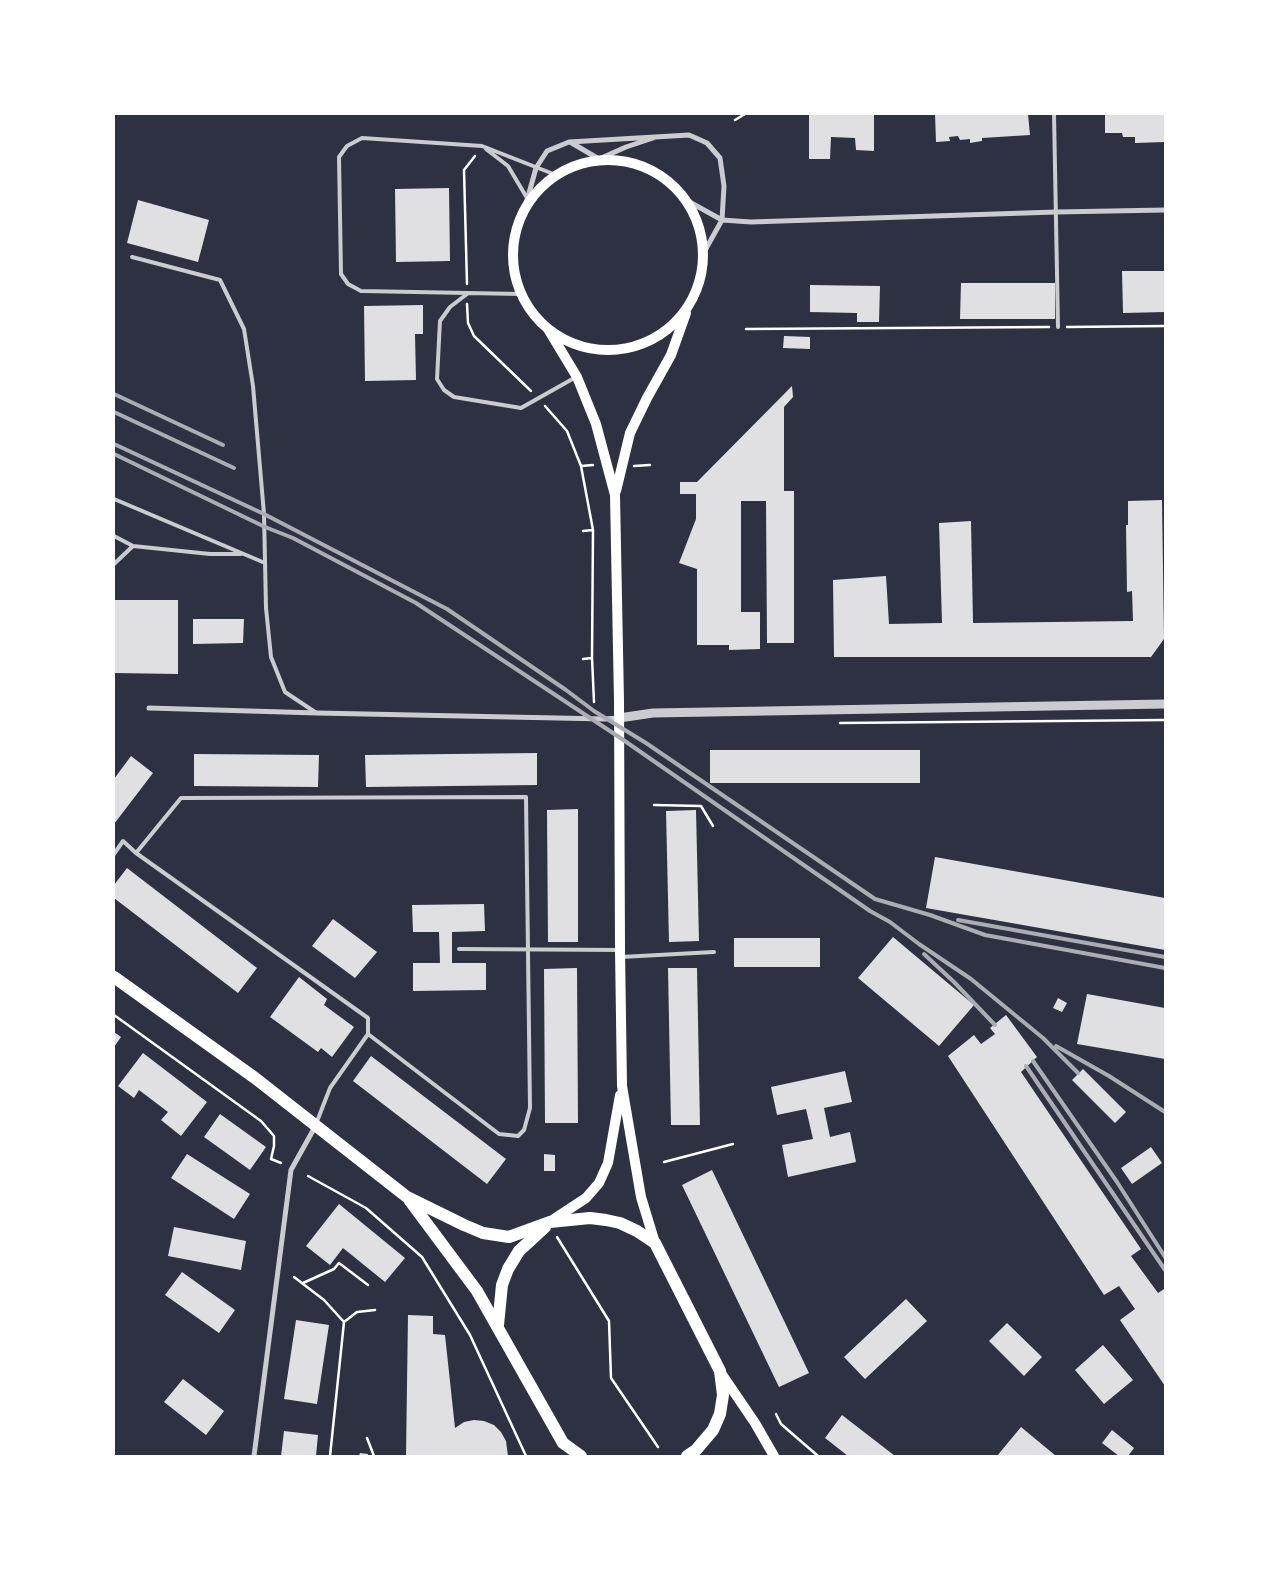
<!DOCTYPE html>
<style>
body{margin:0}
#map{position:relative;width:1279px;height:1570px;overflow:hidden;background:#2d3142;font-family:"Open Sans",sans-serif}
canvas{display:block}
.frame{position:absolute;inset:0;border:115px solid #fff;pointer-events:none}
</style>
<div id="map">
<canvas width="1279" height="1570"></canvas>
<div class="frame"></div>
</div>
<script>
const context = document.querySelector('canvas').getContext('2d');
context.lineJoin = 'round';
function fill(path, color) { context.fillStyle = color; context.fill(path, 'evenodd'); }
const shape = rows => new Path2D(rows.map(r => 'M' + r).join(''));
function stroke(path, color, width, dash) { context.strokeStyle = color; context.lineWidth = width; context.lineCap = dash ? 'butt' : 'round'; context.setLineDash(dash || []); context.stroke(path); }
fill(shape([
 [874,114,874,151,856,150,855,138,831,137,830,159,809,159,809,115],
 [935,114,1028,114,1030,135,982,138,982,141,970,143,970,139,960,140,958,136,949,137,950,141,936,142],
 [1105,114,1165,114,1165,142,1135,143,1135,137,1123,137,1122,133,1105,133],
 [449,188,450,261,396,262,395,189],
 [138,200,209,220,198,262,127,243],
 [1122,271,1165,271,1165,312,1123,313],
 [961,283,1055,283,1055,319,960,319],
 [810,285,880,286,879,322,857,322,857,313,810,312],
 [423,305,423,334,415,334,416,380,365,381,364,306],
 [784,336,810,337,810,349,783,348],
 [792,386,793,397,784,407,784,491,794,491,794,643,767,643,766,501,741,501,741,612,760,612,760,649,729,650,729,645,697,645,697,569,679,563,696,519,696,494,680,494,680,482,697,482],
 [1162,500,1164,639,1151,657,834,657,833,580,886,576,889,624,942,623,939,523,971,521,973,623,1133,621,1132,591,1127,592,1126,525,1128,525,1128,501],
 [114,600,178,600,178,674,114,673],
 [193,619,244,619,243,643,193,644],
 [710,750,920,750,920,783,710,783],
 [537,753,537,785,366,787,365,755],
 [194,754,319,755,318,787,194,786],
 [131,756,153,773,114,824,114,779],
 [578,809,578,942,548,942,547,810],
 [696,810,699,941,669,942,666,811],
 [935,857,1165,898,1165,950,926,908],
 [127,868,257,968,238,993,114,898,114,885],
 [484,904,485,931,452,932,452,963,486,963,486,990,413,991,413,963,440,963,439,932,413,932,412,905],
 [333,919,377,952,355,978,312,946],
 [893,937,974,1005,939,1046,858,978],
 [734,938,820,938,820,967,734,967],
 [577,968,578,1123,545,1123,544,969],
 [668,968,697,968,700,1125,671,1125],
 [299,977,327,999,324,1005,354,1027,332,1057,321,1048,318,1052,270,1017],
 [1087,994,1165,1008,1165,1059,1077,1044],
 [1058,998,1067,1003,1062,1012,1053,1008],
 [1006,1015,1037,1057,1021,1072,1141,1249,1131,1256,1158,1293,1164,1289,1165,1290,1165,1386,1120,1320,1135,1309,1119,1286,1104,1295,948,1056,974,1035,981,1044,995,1034,990,1028],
 [114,1032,121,1037,114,1047],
 [143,1053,207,1102,181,1136,161,1120,168,1112,139,1090,134,1098,118,1086],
 [371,1056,506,1159,487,1184,353,1081],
 [1083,1069,1126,1112,1115,1123,1072,1080],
 [845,1071,852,1102,824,1108,830,1137,850,1132,856,1162,788,1177,782,1145,813,1139,806,1109,777,1115,771,1087],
 [220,1114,266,1147,250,1170,204,1137],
 [1151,1147,1162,1163,1132,1184,1121,1168],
 [187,1154,250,1194,234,1219,171,1178],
 [544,1154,555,1155,555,1171,544,1171],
 [712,1170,809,1373,779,1387,682,1185],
 [339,1204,405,1258,385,1282,343,1248,330,1265,306,1246],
 [174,1227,246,1241,241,1270,168,1256],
 [182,1272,235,1310,219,1333,165,1295],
 [906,1299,927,1321,865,1379,844,1357],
 [408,1315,433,1316,433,1334,445,1335,455,1428,464,1422,474,1420,484,1421,494,1425,501,1432,506,1441,508,1456,406,1456],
 [296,1320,329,1325,317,1404,284,1399],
 [1007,1323,1042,1357,1024,1376,989,1341],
 [1103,1345,1133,1380,1104,1404,1075,1370],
 [183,1379,224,1411,206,1435,164,1402],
 [842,1415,895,1456,848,1456,825,1438],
 [1021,1427,1056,1456,997,1456],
 [1112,1430,1134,1448,1128,1456,1119,1456,1102,1443],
 [284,1431,318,1435,316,1456,281,1456],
 [360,1453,368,1454,368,1456,359,1456]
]), '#e0e0e3');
stroke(shape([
 [735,120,745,114],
 [467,284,464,170,475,156],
 [467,304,468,323,474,336,531,391],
 [1067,327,1165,326],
 [746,329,1049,327],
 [545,406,567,431,581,466,593,530,592,658,594,702],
 [581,466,593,465],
 [634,466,650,465],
 [583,531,593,530],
 [583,659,592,658],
 [840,723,1165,720],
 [654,805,701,806,713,826],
 [114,1015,261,1121,274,1136,274,1146,271,1159,281,1163],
 [664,1162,733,1144],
 [308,1176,366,1208,422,1257,470,1335,526,1456],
 [557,1237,609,1321,611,1378,658,1447],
 [294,1277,324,1300,344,1322],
 [303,1283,334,1269,339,1263,368,1285],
 [776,1414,781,1424,818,1456],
 [367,1438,374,1456],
 [330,1456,344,1322,357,1312,375,1310]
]), '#fff', 2.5);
stroke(shape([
 [1054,114,1058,327],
 [486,149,508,166,527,198],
 [132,257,220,280,244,329,253,386,264,514,266,608,271,657,285,692,315,712],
 [467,294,450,307,440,321,437,379,444,390,454,397,521,408,576,377],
 [521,294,361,291,348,284,341,274,339,157,347,146,362,138,482,146,556,175],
 [114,499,265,563],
 [114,536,133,546,210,554,241,554],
 [114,564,133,546],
 [114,854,123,841,136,853],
 [459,949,620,950],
 [621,957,714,952],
 [316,1124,330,1088,368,1034,368,1018,136,853,181,798,526,797,530,1108,524,1130,518,1136,499,1134,368,1034]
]), '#caccd0', 4);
stroke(shape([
 [570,142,599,159,626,147,653,138],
 [686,200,722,220,751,222,1056,212,1165,210],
 [524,211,536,168,547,151,569,142,689,135,707,143,720,158,724,186,722,220,703,254],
 [149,708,317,713,605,719,619,718],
 [254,1456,291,1170,316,1125]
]), '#caccd0', 5);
stroke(shape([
 [619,718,653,713,1165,704]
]), '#caccd0', 9);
stroke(shape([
 '513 255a95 95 0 1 1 190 0a95 95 0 1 1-190 0Z',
 [548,329,577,377,596,424,615,495,619,701,620,950,622,1086,641,1197,655,1243],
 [616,491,630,433,647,398,671,355,686,313],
 [551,1221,586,1198,599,1183,608,1163,620,1095],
 [721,1373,755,1423,774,1456]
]), '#fff', 10);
stroke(shape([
 [114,977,255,1078,407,1197,464,1225,483,1233,509,1237,550,1222,590,1218,606,1220,620,1223,637,1231,655,1243,720,1371,723,1395,720,1414,713,1430,696,1450,687,1456],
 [410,1201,477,1291,563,1443,581,1456],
 [498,1325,502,1285,508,1269,519,1251,545,1227]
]), '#fff', 12);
stroke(shape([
 [114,394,223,445],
 [114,412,234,468],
 [114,444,264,514,447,609,566,690,594,711,646,743,875,899,930,915,985,935,1165,968],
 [114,454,265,527,293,538,416,603,619,737,870,911,890,922,919,944,971,979,1043,1038,1078,1073],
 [958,920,1165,957],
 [924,954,954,982,995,1025],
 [1056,1046,1109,1076,1165,1112],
 [1033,1061,1117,1182,1165,1257],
 [1026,1066,1165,1270]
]), '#abadb3', 4);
</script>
